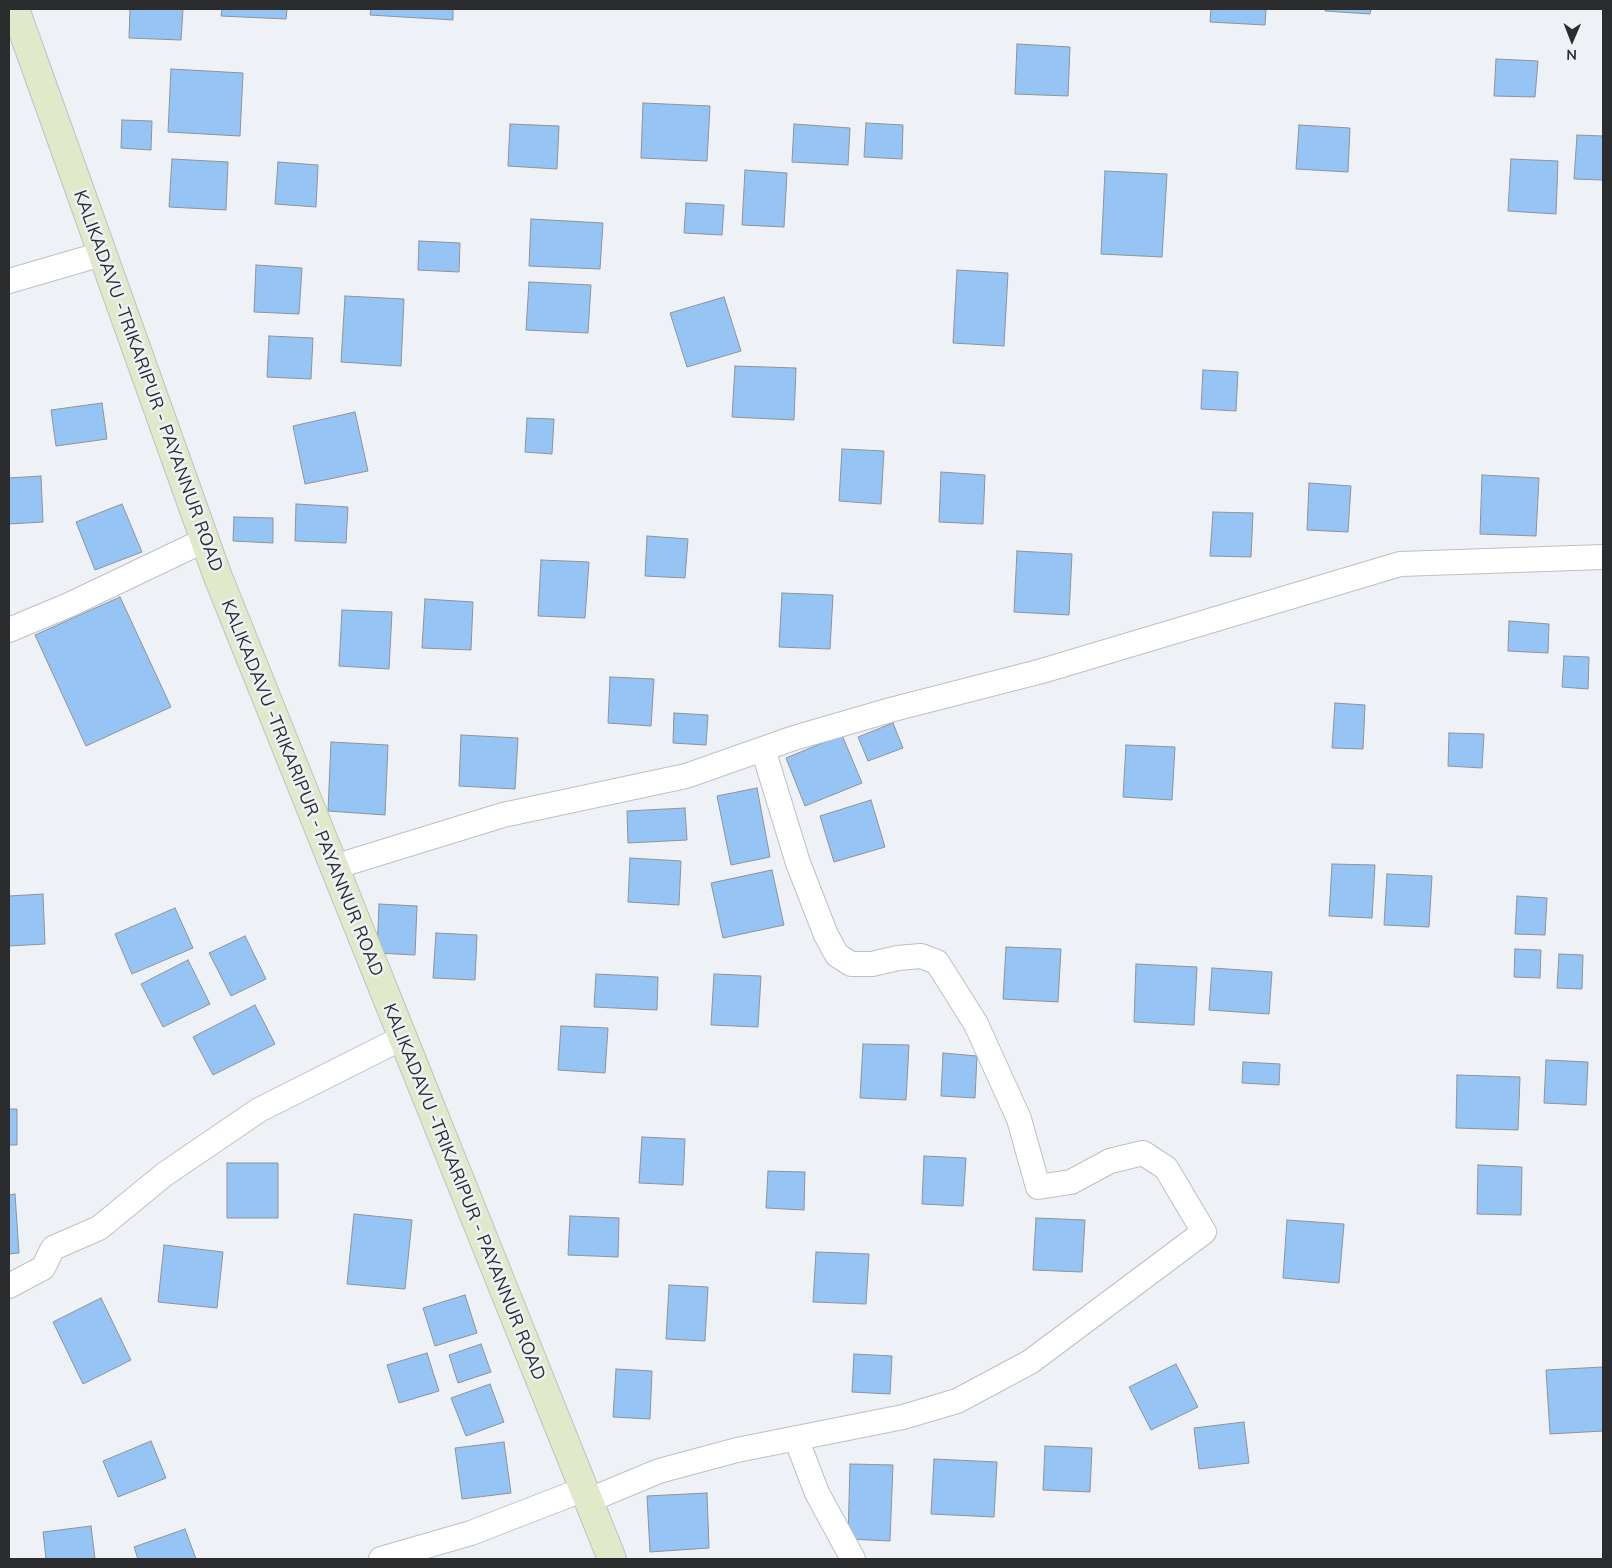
<!DOCTYPE html>
<style>
body{margin:0}
#map{position:relative;width:1612px;height:1568px;overflow:hidden;background:#eef2f6;font-family:Mulish,sans-serif}
canvas{display:block}
.frame{position:absolute;inset:0;border:10px solid #2b2c2e;pointer-events:none}
.north{position:absolute;left:1547px;top:15px;width:50px;height:50px;-webkit-text-stroke:4px #eef2f6;paint-order:stroke;rotate:181deg;font-size:14px;font-weight:700;line-height:20px;text-align:center;color:#2b2c2e}
.north::after{content:'';display:block;margin:auto;width:18px;height:22px;background:#2b2c2e;clip-path:polygon(50% 0,100% 100%,50% 72%,0 100%)}
</style>
<div id="map">
<canvas width="1612" height="1568"></canvas>
<div class="frame"></div>
<div class="north">N</div>
</div>
<script>
const context = document.querySelector('canvas').getContext('2d');
context.lineJoin = 'round';
function fill(path, color) { context.fillStyle = color; context.fill(path, 'evenodd'); }
const shape = rows => new Path2D(rows.map(r => 'M' + r).join(''));
function stroke(path, color, width, dash) { context.strokeStyle = color; context.lineWidth = width; context.lineCap = dash ? 'butt' : 'round'; context.setLineDash(dash || []); context.stroke(path); }
function label(font, color, halo, rows, align = 'center') {
  context.font = font + ' Mulish,sans-serif'; context.lineWidth = 5; context.setLineDash([]); context.textBaseline = 'middle'; context.strokeStyle = halo; context.fillStyle = color; for (const [text, x, y, turn = 0] of rows) {
    context.save(); context.translate(x, y); context.rotate((+turn || 0) * Math.PI / 180); context.textAlign = isNaN(turn) ? turn : align; if (halo) context.strokeText(text, 0, 0); context.fillText(text, 0, 0); context.restore();
  }
}
const building = shape([
 [130,9,183,9,181,40,129,38,130,9],
 [222,9,287,9,286,19,221,16,222,9],
 [371,9,453,9,453,20,370,15,371,9],
 [1211,9,1266,9,1265,25,1210,22,1211,9],
 [1326,9,1371,9,1370,14,1325,11,1326,9],
 [1017,44,1070,47,1068,96,1015,94,1017,44],
 [1496,59,1538,61,1535,97,1494,96,1496,59],
 [171,69,243,73,240,136,168,132,171,69],
 [643,103,710,106,707,161,641,158,643,103],
 [122,120,152,121,151,150,121,148,122,120],
 [866,123,903,125,902,159,864,157,866,123],
 [510,124,559,126,557,169,508,166,510,124],
 [794,124,850,128,848,165,792,162,794,124],
 [1299,125,1350,128,1348,172,1296,169,1299,125],
 [1577,135,1603,136,1603,180,1574,179,1577,135],
 [172,159,228,162,226,210,169,207,172,159],
 [1511,159,1558,161,1556,214,1508,211,1511,159],
 [278,162,318,165,316,207,275,204,278,162],
 [745,170,787,173,784,227,742,225,745,170],
 [1105,171,1167,174,1162,257,1101,254,1105,171],
 [686,203,724,205,722,235,684,233,686,203],
 [531,219,603,223,600,269,529,266,531,219],
 [419,241,460,243,459,272,418,270,419,241],
 [256,265,302,268,299,314,254,312,256,265],
 [957,270,1008,273,1004,346,953,343,957,270],
 [529,282,591,285,588,333,526,330,529,282],
 [345,296,404,299,401,366,341,362,345,296],
 [724,297,741,351,687,367,670,313,724,297],
 [269,336,313,338,311,379,267,377,269,336],
 [735,366,796,368,794,420,732,417,735,366],
 [1203,370,1238,372,1236,411,1201,409,1203,370],
 [102,403,107,439,56,446,51,410,102,403],
 [355,412,368,471,305,484,293,426,355,412],
 [527,418,554,419,552,454,525,452,527,418],
 [842,449,884,451,881,504,839,501,842,449],
 [941,472,985,475,983,524,939,522,941,472],
 [1482,475,1539,478,1536,536,1480,534,1482,475],
 [41,476,43,522,9,524,9,478,41,476],
 [1309,483,1351,486,1348,532,1307,530,1309,483],
 [122,504,142,552,95,570,76,522,122,504],
 [296,504,348,507,346,543,295,541,296,504],
 [1213,512,1253,513,1251,557,1210,556,1213,512],
 [234,517,273,518,273,543,233,541,234,517],
 [647,536,688,539,685,578,645,576,647,536],
 [1017,551,1072,554,1069,615,1014,612,1017,551],
 [541,560,589,562,585,618,538,616,541,560],
 [782,593,833,595,830,649,779,647,782,593],
 [120,597,171,707,86,746,35,635,120,597],
 [425,599,473,602,471,650,422,648,425,599],
 [342,610,392,612,389,669,339,666,342,610],
 [1509,621,1549,624,1548,653,1508,651,1509,621],
 [1564,656,1589,657,1588,689,1562,687,1564,656],
 [610,677,654,679,651,726,608,723,610,677],
 [1335,703,1365,705,1363,749,1332,748,1335,703],
 [674,713,708,715,706,745,673,743,674,713],
 [893,723,903,748,868,761,858,737,893,723],
 [1449,733,1484,734,1482,768,1448,766,1449,733],
 [461,735,518,738,515,789,459,786,461,735],
 [842,735,862,783,805,806,786,758,842,735],
 [331,742,388,745,385,815,328,811,331,742],
 [1126,745,1175,747,1172,800,1123,797,1126,745],
 [757,788,770,857,731,865,717,796,757,788],
 [871,800,885,847,834,862,820,816,871,800],
 [685,808,687,840,628,843,627,811,685,808],
 [630,858,681,861,679,905,628,902,630,858],
 [1332,864,1375,865,1372,918,1329,916,1332,864],
 [772,870,784,925,723,938,711,883,772,870],
 [1387,874,1432,876,1429,927,1384,925,1387,874],
 [43,894,45,944,9,946,9,896,43,894],
 [1517,896,1547,898,1545,935,1515,934,1517,896],
 [379,904,417,906,415,955,377,953,379,904],
 [175,908,193,948,132,974,115,934,175,908],
 [436,933,477,935,475,980,433,978,436,933],
 [245,936,266,979,231,996,209,953,245,936],
 [1006,947,1061,949,1058,1002,1003,999,1006,947],
 [1515,949,1541,950,1540,978,1514,977,1515,949],
 [1559,954,1583,955,1582,989,1557,988,1559,954],
 [188,960,210,1004,163,1027,141,984,188,960],
 [1136,964,1197,967,1194,1025,1134,1022,1136,964],
 [1212,968,1272,972,1269,1014,1209,1010,1212,968],
 [596,974,658,977,657,1010,594,1007,596,974],
 [714,974,761,976,758,1027,711,1025,714,974],
 [255,1005,275,1044,213,1075,193,1037,255,1005],
 [561,1026,608,1028,605,1073,558,1070,561,1026],
 [863,1044,909,1045,906,1100,860,1098,863,1044],
 [943,1053,977,1056,975,1098,941,1096,943,1053],
 [1546,1060,1588,1062,1586,1105,1544,1103,1546,1060],
 [1243,1062,1280,1064,1279,1085,1242,1083,1243,1062],
 [1457,1075,1520,1077,1518,1130,1456,1128,1457,1075],
 [9,1109,17,1109,17,1145,9,1145,9,1109],
 [642,1137,685,1139,683,1185,639,1183,642,1137],
 [924,1156,966,1158,963,1206,922,1204,924,1156],
 [227,1163,278,1163,278,1218,227,1218,227,1163],
 [1478,1165,1522,1167,1521,1215,1477,1214,1478,1165],
 [768,1171,805,1172,804,1210,766,1208,768,1171],
 [15,1194,19,1253,9,1254,9,1195,15,1194],
 [354,1214,412,1220,405,1289,347,1284,354,1214],
 [570,1216,619,1218,618,1257,568,1255,570,1216],
 [1036,1218,1085,1220,1082,1272,1033,1270,1036,1218],
 [1287,1220,1344,1224,1339,1283,1283,1278,1287,1220],
 [164,1245,223,1252,217,1308,158,1302,164,1245],
 [816,1252,869,1254,866,1304,813,1302,816,1252],
 [669,1285,708,1287,705,1341,666,1339,669,1285],
 [465,1295,477,1333,435,1346,423,1308,465,1295],
 [101,1298,131,1360,83,1384,53,1322,101,1298],
 [481,1344,491,1372,458,1383,449,1355,481,1344],
 [427,1353,439,1391,399,1403,387,1365,427,1353],
 [854,1354,892,1356,890,1394,852,1392,854,1354],
 [1176,1364,1198,1407,1151,1430,1129,1387,1176,1364],
 [1603,1367,1603,1431,1550,1434,1546,1370,1603,1367],
 [616,1369,652,1371,650,1419,613,1417,616,1369],
 [490,1384,504,1422,466,1436,451,1398,490,1384],
 [1244,1422,1249,1463,1199,1469,1194,1428,1244,1422],
 [151,1441,166,1478,118,1497,103,1461,151,1441],
 [504,1442,511,1493,462,1499,455,1448,504,1442],
 [1045,1446,1092,1448,1090,1492,1043,1490,1045,1446],
 [934,1459,997,1462,994,1517,931,1514,934,1459],
 [850,1464,893,1465,890,1541,848,1539,850,1464],
 [707,1493,709,1548,650,1552,647,1496,707,1493],
 [91,1526,95,1559,46,1559,43,1532,91,1526],
 [185,1529,196,1559,138,1559,134,1547,185,1529]
]);
fill(building, '#95c4f5');
stroke(building, '#8f9397', 1);
const street = shape([
 [9,281,102,254],
 [9,630,71,604,205,540],
 [334,867,503,815,686,776,794,738,894,709,1042,671,1400,564,1603,557],
 [9,1286,43,1268,53,1248,99,1228,165,1174,259,1110,402,1038],
 [796,1438,817,1493,853,1559],
 [587,1501,659,1471,737,1450,903,1417,957,1401,1030,1362,1204,1232,1166,1168,1143,1153,1110,1161,1071,1182,1038,1187,1019,1119,976,1024,937,962,921,956,898,958,872,964,851,964,837,955,826,935,798,863,763,749],
 [381,1559,471,1533,582,1490]
]);
const secondary = shape([
 [15,9,218,577,612,1559]
]);
stroke(street, '#bcc0c4', 26);
stroke(secondary, '#bcc0c4', 30);
stroke(street, '#fff', 24);
stroke(secondary, '#e0e9c9', 28);
label('18px', '#2b2c2e', '#eef2f6', [
 ["KALIKADAVU -TRIKARIPUR - PAYANNUR ROAD",148,381,70],
 ["KALIKADAVU -TRIKARIPUR - PAYANNUR ROAD",302,788,68],
 ["KALIKADAVU -TRIKARIPUR - PAYANNUR ROAD",464,1192,68]
]);
</script>
